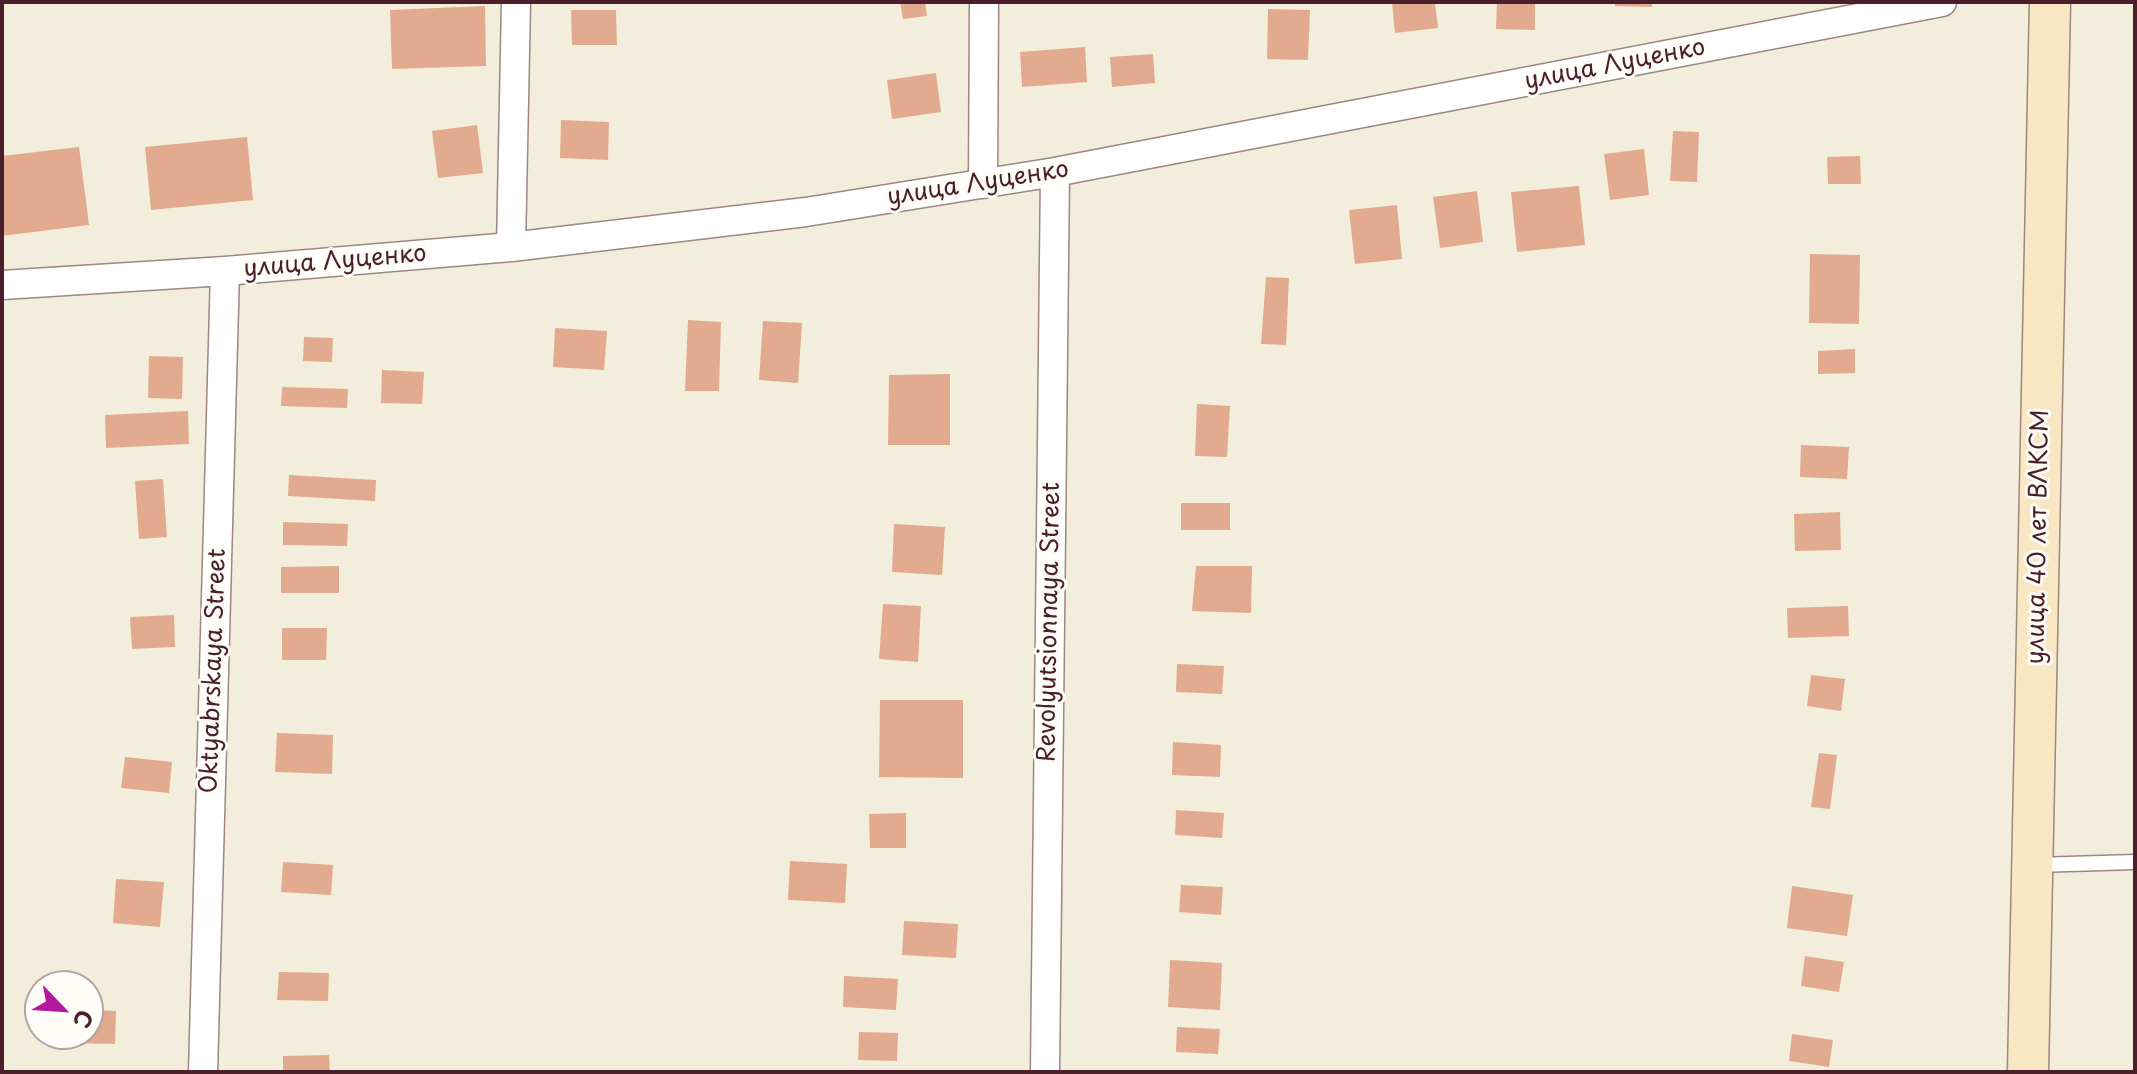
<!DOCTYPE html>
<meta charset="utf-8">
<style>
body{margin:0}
#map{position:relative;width:2137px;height:1074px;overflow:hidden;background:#f3eedb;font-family:"Playpen Sans",sans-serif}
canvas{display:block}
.frame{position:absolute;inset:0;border:4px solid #4a1f2b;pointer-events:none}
.north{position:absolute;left:24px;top:970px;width:80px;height:80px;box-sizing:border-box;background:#fdfcf7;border:2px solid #b5a4a5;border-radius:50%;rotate:115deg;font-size:22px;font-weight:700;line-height:32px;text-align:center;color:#4a1f2b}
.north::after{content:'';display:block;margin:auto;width:28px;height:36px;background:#b5179e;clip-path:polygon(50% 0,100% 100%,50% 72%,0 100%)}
</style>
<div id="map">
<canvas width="2137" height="1074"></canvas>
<div class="frame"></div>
<div class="north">С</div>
</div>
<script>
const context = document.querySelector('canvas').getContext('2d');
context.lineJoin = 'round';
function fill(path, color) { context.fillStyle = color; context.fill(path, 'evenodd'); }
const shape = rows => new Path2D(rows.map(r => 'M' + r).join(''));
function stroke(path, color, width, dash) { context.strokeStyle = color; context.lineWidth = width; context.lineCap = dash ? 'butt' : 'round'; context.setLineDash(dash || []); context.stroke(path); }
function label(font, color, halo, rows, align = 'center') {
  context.font = font + ' "Playpen Sans",sans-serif'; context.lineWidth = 6; context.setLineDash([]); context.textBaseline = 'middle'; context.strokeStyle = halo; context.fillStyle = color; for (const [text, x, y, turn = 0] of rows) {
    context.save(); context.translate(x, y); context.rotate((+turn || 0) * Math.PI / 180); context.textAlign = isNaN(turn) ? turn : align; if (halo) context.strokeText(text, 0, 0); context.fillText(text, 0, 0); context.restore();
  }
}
fill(shape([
 [900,2,925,2,927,16,903,19],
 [1392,2,1435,2,1438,28,1395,33],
 [1497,2,1535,2,1535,30,1496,29],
 [1615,2,1652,2,1652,7,1615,6],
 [485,6,486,66,392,69,390,10],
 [1268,9,1310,10,1308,60,1267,59],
 [571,10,616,10,617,45,572,45],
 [1085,47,1087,82,1022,87,1020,52],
 [1153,54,1155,83,1112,87,1110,57],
 [936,73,941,112,892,119,887,80],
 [561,120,609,122,608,160,560,158],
 [477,125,483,173,438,178,432,131],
 [1673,131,1699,132,1697,182,1670,181],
 [247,137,253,200,151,210,145,147],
 [79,147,89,225,2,236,2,156],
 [1644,149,1649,195,1610,200,1604,154],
 [1860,156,1861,184,1828,184,1827,157],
 [1579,186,1585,245,1517,252,1511,192],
 [1477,191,1483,242,1440,248,1433,197],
 [1397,205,1402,259,1355,264,1349,210],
 [1810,254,1860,255,1859,324,1809,323],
 [1266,277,1289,278,1286,345,1261,344],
 [688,320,721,322,719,391,685,391],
 [763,321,802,323,798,383,759,380],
 [555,328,607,331,604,370,553,367],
 [304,337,333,338,332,362,303,361],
 [1855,349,1855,373,1818,374,1818,351],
 [149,356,183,357,182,399,148,398],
 [382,370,424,372,422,404,381,403],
 [950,374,950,445,888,445,889,375],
 [282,387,348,389,347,408,281,406],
 [1197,404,1230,406,1227,457,1195,456],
 [188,411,189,444,106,448,105,415],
 [1801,445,1849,447,1847,479,1800,477],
 [289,475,376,480,375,501,288,496],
 [163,479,167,537,139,539,135,481],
 [1181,503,1230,503,1230,530,1181,530],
 [1840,512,1841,550,1795,551,1794,514],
 [283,522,348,524,347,546,283,545],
 [894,524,945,527,942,575,892,572],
 [339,566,339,593,281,593,281,567],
 [1196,566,1252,566,1251,613,1192,611],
 [883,604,921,606,918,662,879,659],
 [1848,606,1849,636,1788,638,1787,608],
 [174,615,175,647,132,649,130,617],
 [282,628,327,628,326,660,282,660],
 [1177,664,1224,666,1222,694,1176,692],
 [1811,675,1845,679,1841,711,1807,706],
 [880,700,963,700,963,778,879,777],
 [277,733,333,735,332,774,275,772],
 [1173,742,1221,745,1220,777,1172,775],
 [1819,753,1837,755,1830,809,1811,807],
 [125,757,172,762,169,793,121,788],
 [1176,810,1224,813,1222,838,1175,835],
 [906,813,906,848,870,848,869,814],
 [790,861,847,864,845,903,788,900],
 [283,862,333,865,331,895,281,892],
 [116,879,164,882,160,927,113,923],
 [1181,885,1223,887,1221,915,1179,912],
 [1792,886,1853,895,1847,936,1787,928],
 [904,921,958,924,956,958,902,955],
 [1805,956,1844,962,1839,992,1801,986],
 [1170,960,1222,963,1220,1010,1168,1007],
 [279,972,329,973,328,1001,277,1000],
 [844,976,898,979,896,1010,843,1007],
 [88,1010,116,1011,115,1044,74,1043,74,1034,88,1034],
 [1177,1027,1220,1029,1218,1054,1176,1052],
 [859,1032,898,1033,897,1061,858,1060],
 [1792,1034,1833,1040,1829,1067,1789,1061],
 [329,1055,330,1072,283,1072,283,1056]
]), '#e2aa8f');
const lane = shape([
 [2035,865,2135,862]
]);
const street = shape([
 [983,184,984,2],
 [511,247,516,2],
 [2,285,225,271,511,247,806,212,1055,172,1942,2],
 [203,1072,225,271],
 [1045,1072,1055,172]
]);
const secondary = shape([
 [2028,1072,2050,2]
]);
stroke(lane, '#9e8683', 17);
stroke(street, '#9e8683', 31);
stroke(secondary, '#9e8683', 43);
stroke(lane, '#fff', 14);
stroke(street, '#fff', 28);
stroke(secondary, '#f9e7c3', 40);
label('24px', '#4a1f2b', '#fdfcf7', [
 ["улица Луценко",1615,65,-11],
 ["улица Луценко",978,184,-9],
 ["улица Луценко",335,262,-5],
 ["улица 40 лет ВЛКСМ",2039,537,-89],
 ["Revolyutsionnaya Street",1050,622,-89],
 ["Oktyabrskaya Street",214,671,-88]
]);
</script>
